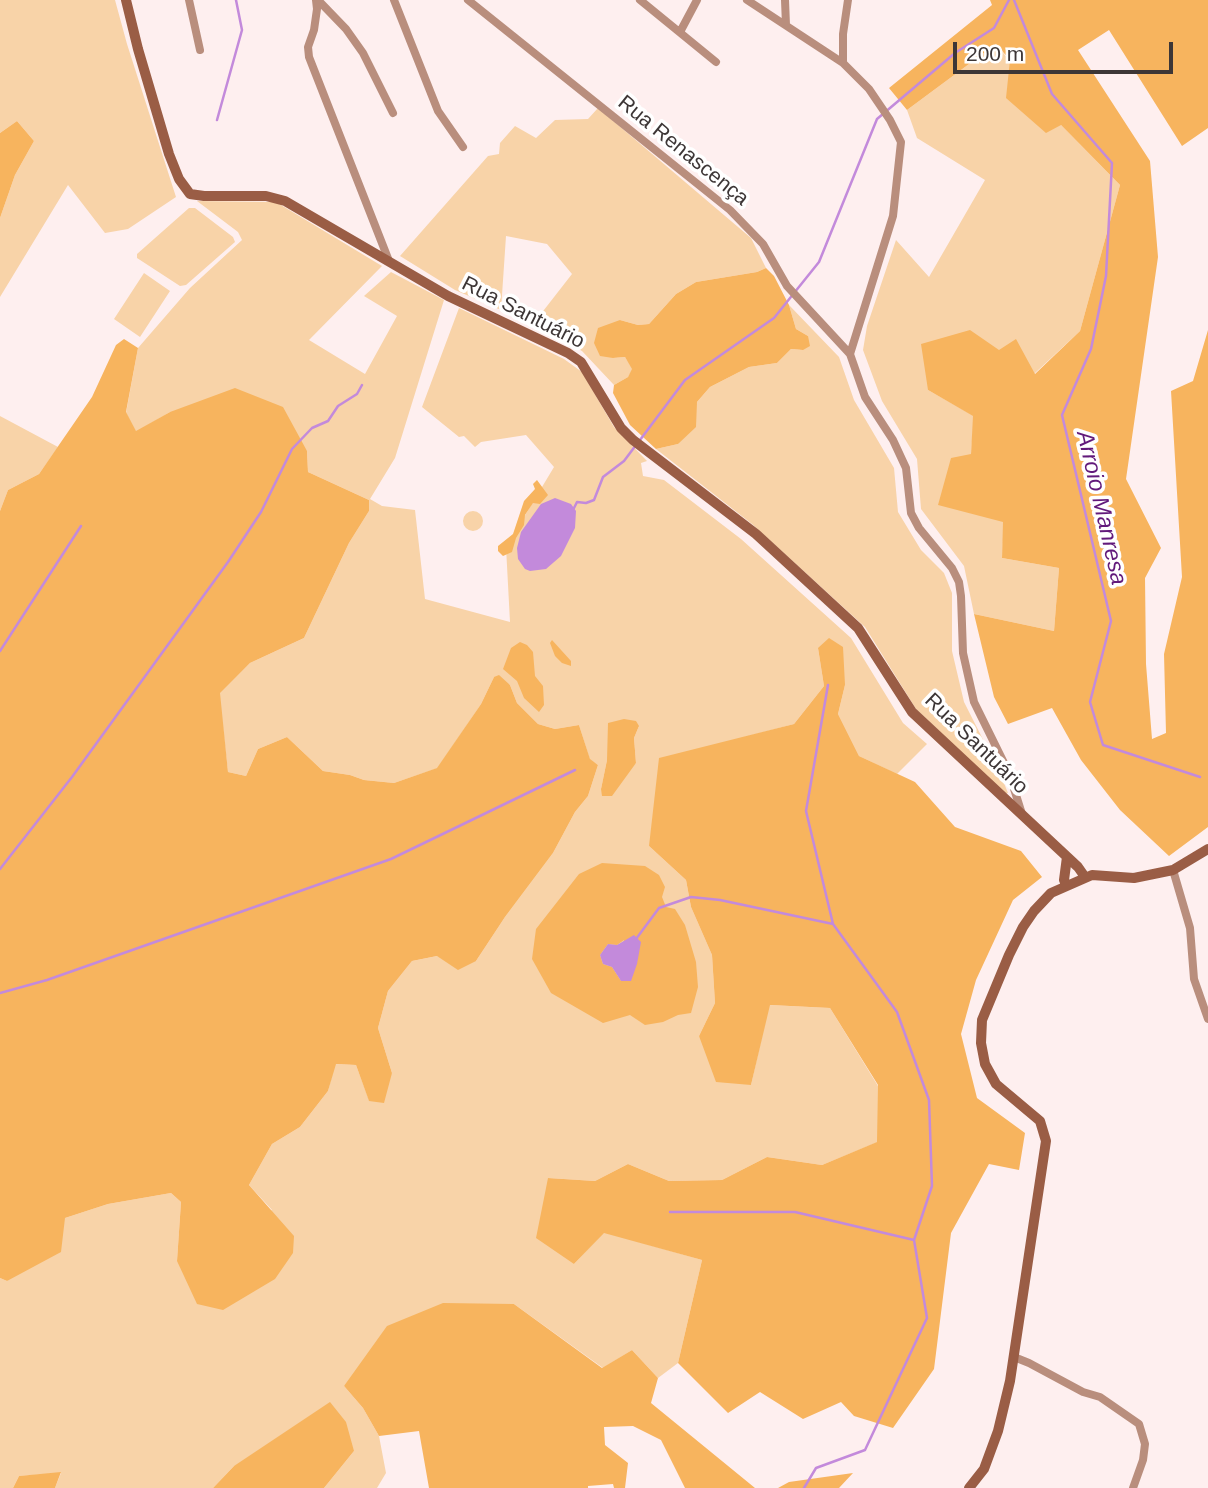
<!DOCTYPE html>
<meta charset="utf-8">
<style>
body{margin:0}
#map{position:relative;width:1208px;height:1488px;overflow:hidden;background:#feefef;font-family:Helvetica,sans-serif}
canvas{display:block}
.scale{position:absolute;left:953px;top:42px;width:220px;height:32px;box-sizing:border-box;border:4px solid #3d3636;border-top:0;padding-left:9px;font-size:21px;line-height:24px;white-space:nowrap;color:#3d3636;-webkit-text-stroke:5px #fff;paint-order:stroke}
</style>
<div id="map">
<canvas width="1208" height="1488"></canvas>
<div class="scale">200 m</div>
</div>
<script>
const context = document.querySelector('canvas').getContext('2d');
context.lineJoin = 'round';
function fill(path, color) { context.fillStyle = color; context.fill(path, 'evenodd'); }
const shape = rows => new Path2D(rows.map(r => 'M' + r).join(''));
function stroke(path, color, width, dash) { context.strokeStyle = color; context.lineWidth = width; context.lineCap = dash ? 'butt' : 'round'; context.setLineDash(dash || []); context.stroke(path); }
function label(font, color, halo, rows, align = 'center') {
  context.font = font + ' Helvetica,sans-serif'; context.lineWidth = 7; context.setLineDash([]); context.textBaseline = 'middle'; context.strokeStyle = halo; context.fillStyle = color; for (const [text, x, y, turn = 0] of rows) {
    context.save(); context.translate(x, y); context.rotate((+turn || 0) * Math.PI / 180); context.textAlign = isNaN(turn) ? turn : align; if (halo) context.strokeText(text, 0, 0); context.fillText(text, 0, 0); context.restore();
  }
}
fill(shape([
 [0,0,115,0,127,44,176,197,128,229,105,233,68,185,0,297,0,218,15,175,34,141,17,121,0,133],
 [996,44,1061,125,1120,185,1080,331,1034,374,1000,350,928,390,974,416,971,454,1004,522,1002,558,1059,568,1054,631,974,614,964,566,921,509,917,459,882,401,863,350,867,326,896,240,929,277,985,180,917,138,907,110],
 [598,108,751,238,766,268,757,272,696,282,676,294,649,324,638,325,620,320,613,358,625,357,633,369,628,377,614,385,582,351,533,324,572,274,547,244,506,236,501,310,455,290,400,256,488,156,499,154,500,143,515,126,536,138,555,120,588,119],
 [197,201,276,202,382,266,309,340,365,374,397,316,364,296,391,272,444,300,395,458,370,499,382,506,415,510,425,599,510,622,506,547,554,467,526,435,481,442,475,447,464,436,459,437,422,407,459,308,564,359,582,372,614,427,647,461,641,463,643,476,664,480,741,539,851,638,903,723,927,744,897,774,859,756,838,714,845,685,818,648,824,686,794,724,745,737,649,846,686,880,691,907,712,955,715,1003,699,1036,751,1085,769,1005,830,1008,878,1086,878,1142,822,1165,767,1157,722,1180,669,1181,628,1164,595,1181,548,1178,574,1264,604,1232,702,1260,678,1363,658,1378,632,1350,603,1368,514,1304,344,1386,363,1408,379,1436,386,1473,377,1488,324,1488,354,1451,234,1466,213,1488,55,1488,61,1473,19,1476,13,1488,0,1488,0,1278,7,1281,65,1218,108,1204,171,1193,181,1202,177,1261,272,1210,249,1185,272,1144,300,1127,328,1091,335,1064,356,1065,369,1100,392,1073,378,1028,388,991,412,961,437,956,476,961,505,917,553,853,575,812,588,796,598,765,590,760,579,725,555,729,538,724,517,703,510,685,494,677,481,704,438,768,394,783,364,780,350,775,323,771,287,737,258,749,246,776,228,772,219,693,250,663,304,638,349,543,369,511,369,500,308,472,307,451,170,412,136,432,126,413,138,348,190,288,242,240,238,232],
 [639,726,634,738,636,763,601,789,607,760],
 [189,208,195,208,233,237,235,242,186,285,180,286,137,258,137,254],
 [144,273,170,291,140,337,114,319],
 [789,305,839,357,854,400,894,468,898,512,921,550,944,573,952,593,952,651,964,702,999,771,1008,793,1005,794,916,709,865,627,752,524,656,449,678,444,697,402,710,387,749,367,777,363,791,349,802,350,808,336,796,329],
 [0,416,58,447,39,474,8,490,0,511],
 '463 521a10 10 0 1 1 20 0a10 10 0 1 1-20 0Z'
]), '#f8d3a8');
fill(shape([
 [990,0,1208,0,1208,128,1182,146,1109,30,1078,50,1150,161,1158,257,1126,479,1161,548,1145,578,1146,664,1152,739,1166,733,1164,654,1182,577,1171,391,1193,381,1208,330,1208,827,1169,856,1120,810,1081,760,1052,708,1008,724,994,697,974,614,1054,631,1059,568,1002,558,1003,522,938,505,951,458,971,454,973,416,928,390,921,344,970,330,999,350,1016,339,1035,374,1080,331,1120,185,1061,125,1046,133,1006,98,1010,60,996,44,907,110,889,88,992,5],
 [17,121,34,141,15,175,0,218,0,133],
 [766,268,774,276,789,305,796,329,808,336,810,346,803,350,791,349,777,363,749,367,710,387,697,402,696,427,678,444,656,449,630,425,613,393,614,385,628,377,632,369,625,357,613,358,600,356,594,343,598,328,620,320,638,325,649,324,676,294,696,282,757,272],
 [124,339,138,348,126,412,136,431,170,412,235,388,283,407,307,451,308,472,369,500,369,511,349,543,304,638,250,663,220,693,228,772,246,776,258,749,287,737,323,771,350,775,364,780,394,783,437,768,481,704,494,677,499,675,510,685,517,703,538,724,555,729,579,725,590,759,598,765,588,796,575,812,553,853,505,917,476,961,458,970,437,956,412,961,388,991,378,1028,392,1073,384,1103,369,1101,356,1065,336,1064,328,1091,300,1127,272,1144,249,1185,294,1236,293,1253,275,1279,223,1310,197,1304,177,1261,181,1202,171,1193,108,1204,65,1218,61,1252,7,1281,0,1278,0,511,8,490,39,474,92,397,116,345],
 [537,480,548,495,540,504,533,503,525,515,524,525,516,538,512,552,503,556,498,551,498,546,513,534,524,501,535,489,533,484],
 [829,638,843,647,845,685,838,714,859,756,915,782,955,827,1021,851,1042,877,1013,900,976,980,961,1034,977,1098,1025,1133,1019,1170,989,1164,951,1233,934,1369,893,1428,854,1416,841,1402,803,1419,760,1392,728,1413,678,1363,702,1260,604,1233,574,1264,536,1238,548,1178,595,1181,628,1164,669,1181,722,1180,767,1157,822,1165,877,1142,878,1085,830,1008,770,1005,751,1085,716,1082,699,1036,715,1003,712,955,691,907,686,880,649,846,659,758,794,724,824,686,818,648],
 [552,640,571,661,571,666,562,663,555,656,550,643],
 [520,642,527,645,533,652,535,676,543,686,544,705,539,712,524,698,517,681,503,669,511,648],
 [624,719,636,721,639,726,634,738,636,763,612,796,602,796,601,789,607,760,608,723],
 [602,863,645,866,659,875,665,887,662,897,666,907,675,909,685,925,696,962,698,987,691,1013,678,1015,663,1022,645,1025,630,1015,603,1023,551,993,532,959,536,929,579,874],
 [624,940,621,981,612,967,603,964,600,955,608,944,617,945],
 [443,1303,514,1304,602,1368,632,1350,658,1378,651,1403,755,1488,685,1488,661,1440,633,1426,604,1427,605,1445,628,1463,625,1488,614,1488,613,1484,588,1486,588,1488,429,1488,419,1431,379,1436,363,1408,344,1386,387,1326],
 [330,1402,346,1422,354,1451,324,1488,213,1488,234,1466],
 [61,1472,55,1488,13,1488,19,1476],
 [853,1473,839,1488,778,1488,789,1482]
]), '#f7b45e');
fill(shape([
 [555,498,571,504,576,511,575,528,561,556,546,569,530,571,525,569,518,559,517,548,521,532,541,504],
 [634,935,641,942,637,964,631,981,621,981,612,967,603,964,600,955,608,944,617,945]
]), '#c38adb');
stroke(shape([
 [1014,0,1052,94,1112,163,1106,276,1091,349,1062,415,1111,621,1090,702,1103,745,1200,777],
 [217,120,242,30,236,0],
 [640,440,685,380,774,318,819,262,877,119,955,53,994,28,1009,0],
 [573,510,577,502,586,503,594,500,603,477,624,461,636,445],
 [0,651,81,526],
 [0,869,72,777,228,562,261,512,292,449,312,428,328,421,338,406,357,394,362,385],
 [636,939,659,908,691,897,720,900,833,924],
 [0,993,47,980,391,859,575,770],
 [670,1212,795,1212,914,1240],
 [804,1488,816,1468,865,1450,927,1318,914,1240,932,1186,929,1100,897,1012,833,924,806,811,828,685]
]), '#c38adb', 2.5);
stroke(shape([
 [189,0,200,50],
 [316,0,317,9,314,30,308,47,309,57,389,261],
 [318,0,346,29,363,53,393,113],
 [394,0,438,111,463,147],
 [468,0,730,210,763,244,787,286,850,354],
 [640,0,716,62],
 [747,0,843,63],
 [785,0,786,25],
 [848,0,843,34,843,63,869,89,890,120,901,142,893,216,850,354,865,397,893,440,906,468,911,513,919,528,952,568,959,582,961,596,963,653,974,702,1009,773,1022,814],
 [680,32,697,0],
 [1173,870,1190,928,1194,979,1208,1019],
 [1014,1357,1029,1363,1083,1392,1100,1397,1139,1424,1145,1444,1143,1460,1133,1488]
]), '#b98e7d', 8);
stroke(shape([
 [126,0,138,49,169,154,179,179,190,194,204,196,266,196,285,201,448,296,568,353,581,362,621,428,633,440,756,534,858,628,912,712,1078,867,1085,877],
 [1066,885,1064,880,1067,857],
 [969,1488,984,1469,998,1431,1010,1381,1046,1141,1040,1121,996,1084,985,1064,981,1043,982,1020,1009,955,1023,927,1034,911,1051,893,1092,875,1134,878,1173,870,1208,849]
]), '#9a5d45', 10);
label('21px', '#3d3636', '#fff', [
 ["Rua Renascença",683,151,39],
 ["Rua Santuário",523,313,27],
 ["Rua Santuário",976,744,44]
]);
label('italic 23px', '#621a7b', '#fff', [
 ["Arroio Manresa",1101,508,77]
]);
</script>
